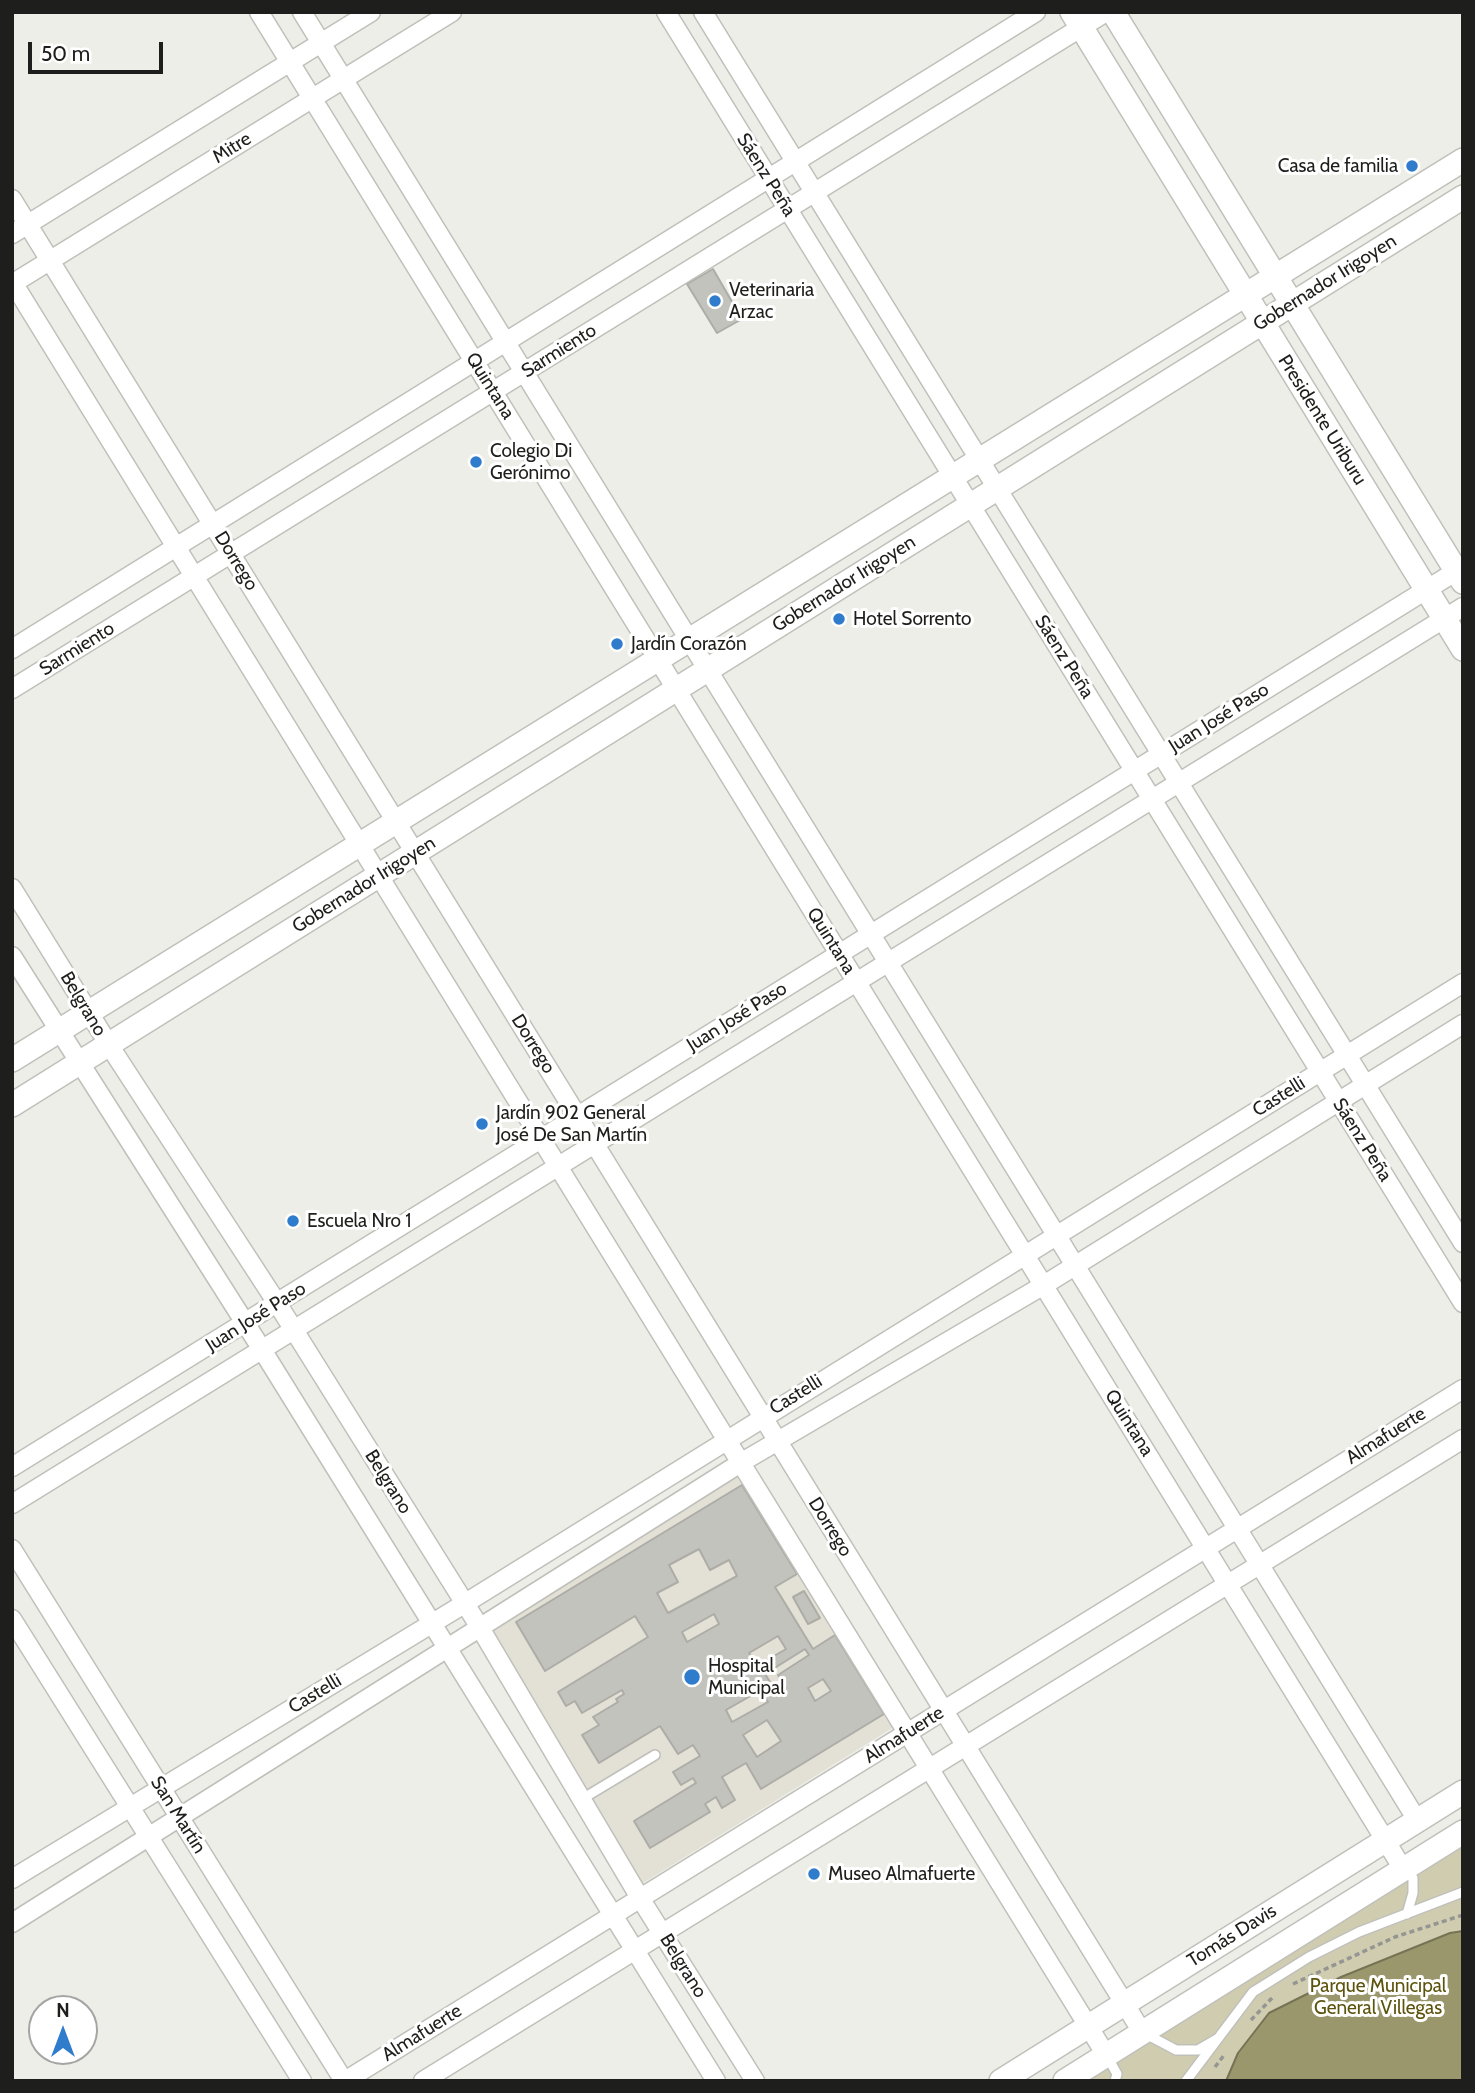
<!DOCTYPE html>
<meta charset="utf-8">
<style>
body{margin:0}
#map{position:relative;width:1475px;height:2093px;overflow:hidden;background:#eeeee8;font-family:Cabin,sans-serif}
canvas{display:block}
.frame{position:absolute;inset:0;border:14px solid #1e1e1c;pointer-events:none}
.north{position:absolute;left:28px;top:1995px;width:70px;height:70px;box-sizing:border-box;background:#fff;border:2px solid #a5a5a4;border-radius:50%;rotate:0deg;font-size:19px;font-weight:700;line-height:28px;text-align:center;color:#1e1e1c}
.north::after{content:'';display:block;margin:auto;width:24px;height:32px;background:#307ccc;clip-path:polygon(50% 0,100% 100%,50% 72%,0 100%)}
.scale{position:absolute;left:28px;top:42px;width:135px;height:32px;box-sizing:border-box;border:4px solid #1e1e1c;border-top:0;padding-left:9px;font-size:21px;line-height:24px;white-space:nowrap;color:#1e1e1c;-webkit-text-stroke:5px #fff;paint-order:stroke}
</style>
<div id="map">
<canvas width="1475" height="2093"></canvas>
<div class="frame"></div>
<div class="north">N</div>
<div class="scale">50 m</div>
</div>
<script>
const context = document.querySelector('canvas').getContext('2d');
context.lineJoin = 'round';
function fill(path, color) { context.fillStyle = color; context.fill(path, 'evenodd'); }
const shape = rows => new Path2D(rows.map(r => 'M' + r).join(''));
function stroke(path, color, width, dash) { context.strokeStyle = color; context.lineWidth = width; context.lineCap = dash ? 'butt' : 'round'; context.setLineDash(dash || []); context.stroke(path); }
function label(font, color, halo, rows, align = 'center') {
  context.font = font + ' Cabin,sans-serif'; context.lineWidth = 6; context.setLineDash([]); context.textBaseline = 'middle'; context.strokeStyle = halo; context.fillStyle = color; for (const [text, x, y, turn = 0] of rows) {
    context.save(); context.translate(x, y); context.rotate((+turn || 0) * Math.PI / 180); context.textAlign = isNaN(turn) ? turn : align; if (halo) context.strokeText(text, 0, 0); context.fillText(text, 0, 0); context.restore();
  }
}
fill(shape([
 [737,1474,897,1725,643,1883,487,1630]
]), '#e3e1d5');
fill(shape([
 [1463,1844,1463,2081,1084,2081]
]), '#cfccb0');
const water = shape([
 [1463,1931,1463,2081,1226,2081,1238,2053,1269,2013,1341,1977,1450,1933,1463,1931]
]);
fill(water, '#9b976d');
stroke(water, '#767355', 2);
const building = shape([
 [713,269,742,319,717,333,687,284,713,269],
 [742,1485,797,1574,775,1587,813,1649,835,1635,884,1714,761,1789,746,1763,722,1777,735,1800,722,1808,716,1797,705,1804,710,1812,650,1848,634,1821,696,1783,693,1778,681,1785,673,1772,700,1756,693,1745,678,1754,660,1726,599,1763,582,1735,599,1725,593,1717,618,1702,616,1699,624,1694,622,1690,582,1713,575,1701,566,1706,558,1692,648,1637,635,1616,545,1671,516,1622,742,1485],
 [699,1549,710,1570,729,1560,737,1576,668,1613,657,1593,678,1582,669,1565,699,1549],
 [714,1614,719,1624,687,1642,682,1632,714,1614],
 [778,1636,786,1649,757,1666,749,1653,778,1636],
 [805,1649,809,1655,778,1675,786,1688,777,1693,765,1674,805,1649],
 [823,1679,831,1691,815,1701,808,1688,823,1679],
 [761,1690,768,1702,732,1722,726,1710,761,1690],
 [767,1720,781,1741,757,1757,743,1735,767,1720],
 [804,1591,820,1618,808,1624,793,1597,804,1591]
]);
fill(building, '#c3c3be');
stroke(building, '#adaca7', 2);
const service = shape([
 [582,1799,655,1755],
 [1405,1870,1413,1878,1413,1893,1407,1914],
 [1144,2033,1176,2050,1198,2050,1217,2039],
 [1107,2056,1117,2074,1115,2081],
 [1186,2081,1253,1992,1309,1957,1359,1932,1463,1892]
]);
const minor = shape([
 [259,12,1403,1869],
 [302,12,1417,1820],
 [666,12,1463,1303],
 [703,12,1463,1243],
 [12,199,1142,2032],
 [12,234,371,12],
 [12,281,1106,2055],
 [12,284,452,12],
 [12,649,1036,12],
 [12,689,1106,12],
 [12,888,109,1045,277,1303,479,1626,640,1898,755,2081],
 [12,956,261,1348,716,2081],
 [12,1467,1463,567],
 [12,1504,1463,607],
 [12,1549,344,2081],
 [12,1619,302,2081],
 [12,1879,464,1604,1463,983],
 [12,1923,742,1462,1044,1285,1463,1024],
 [345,2081,1463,1389],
 [423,2081,1463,1439]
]);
const tertiary = shape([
 [1072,12,1463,649],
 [1113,12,1463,582],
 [12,1060,1463,160],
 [12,1105,1463,197],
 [1001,2081,1463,1792],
 [1065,2081,1463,1832]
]);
stroke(service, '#c0c0bb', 12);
stroke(minor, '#c0c0bb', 21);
stroke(tertiary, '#c0c0bb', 26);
stroke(shape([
 [1293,1984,1395,1937,1463,1915],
 [1251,2020,1272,1998],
 [1215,2067,1225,2054]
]), '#959591', 3.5, [5, 3.5]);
stroke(service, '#fff', 9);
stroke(minor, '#fff', 18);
stroke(tertiary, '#fff', 23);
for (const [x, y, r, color] of [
 [1412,166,7,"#307ccc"],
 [715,301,7,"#307ccc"],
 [476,462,7,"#307ccc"],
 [839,619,7,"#307ccc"],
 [617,644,7,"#307ccc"],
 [482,1124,7,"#307ccc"],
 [293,1221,7,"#307ccc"],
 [692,1677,9,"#307ccc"],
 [814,1874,7,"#307ccc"]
]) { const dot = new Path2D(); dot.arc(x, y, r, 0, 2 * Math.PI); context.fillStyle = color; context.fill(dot); stroke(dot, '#fff', 2.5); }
label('19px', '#1e1e1c', '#fff', [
 ["Mitre",232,148,-32],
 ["Sáenz Peña",766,175,58],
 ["Gobernador Irigoyen",1325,283,-32],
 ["Sarmiento",559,351,-32],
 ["Quintana",490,386,58],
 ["Presidente Uriburu",1322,420,58],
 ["Dorrego",236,561,58],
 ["Gobernador Irigoyen",844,584,-32],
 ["Sarmiento",77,649,-32],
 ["Sáenz Peña",1064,657,58],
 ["Juan José Paso",1219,718,-32],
 ["Gobernador Irigoyen",364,885,-32],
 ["Quintana",831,941,58],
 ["Belgrano",83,1004,59],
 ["Juan José Paso",737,1017,-32],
 ["Dorrego",533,1044,58],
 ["Castelli",1279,1097,-32],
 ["Sáenz Peña",1362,1140,58],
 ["Juan José Paso",256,1317,-32],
 ["Castelli",796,1395,-32],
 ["Quintana",1129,1423,58],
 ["Almafuerte",1386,1436,-32],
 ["Belgrano",388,1482,58],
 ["Dorrego",830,1527,58],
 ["Castelli",315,1694,-31],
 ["Almafuerte",904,1735,-32],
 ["San Martín",178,1815,58],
 ["Tomás Davis",1232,1936,-32],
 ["Belgrano",683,1966,58],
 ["Almafuerte",422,2033,-32]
]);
label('19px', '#1e1e1c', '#fff', [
 ["Casa de familia",1398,166,"right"],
 ["Veterinaria",729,290],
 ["Arzac",729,312],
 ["Colegio Di",490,451],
 ["Gerónimo",490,473],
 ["Hotel Sorrento",853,619],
 ["Jardín Corazón",631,644],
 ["Jardín 902 General",496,1113],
 ["José De San Martín",496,1135],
 ["Escuela Nro 1",307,1221],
 ["Hospital",708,1666],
 ["Municipal",708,1688],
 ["Museo Almafuerte",828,1874]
], 'left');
label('19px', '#5c540c', '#fff', [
 ["Parque Municipal",1378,1986],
 ["General Villegas",1378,2008]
]);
</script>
